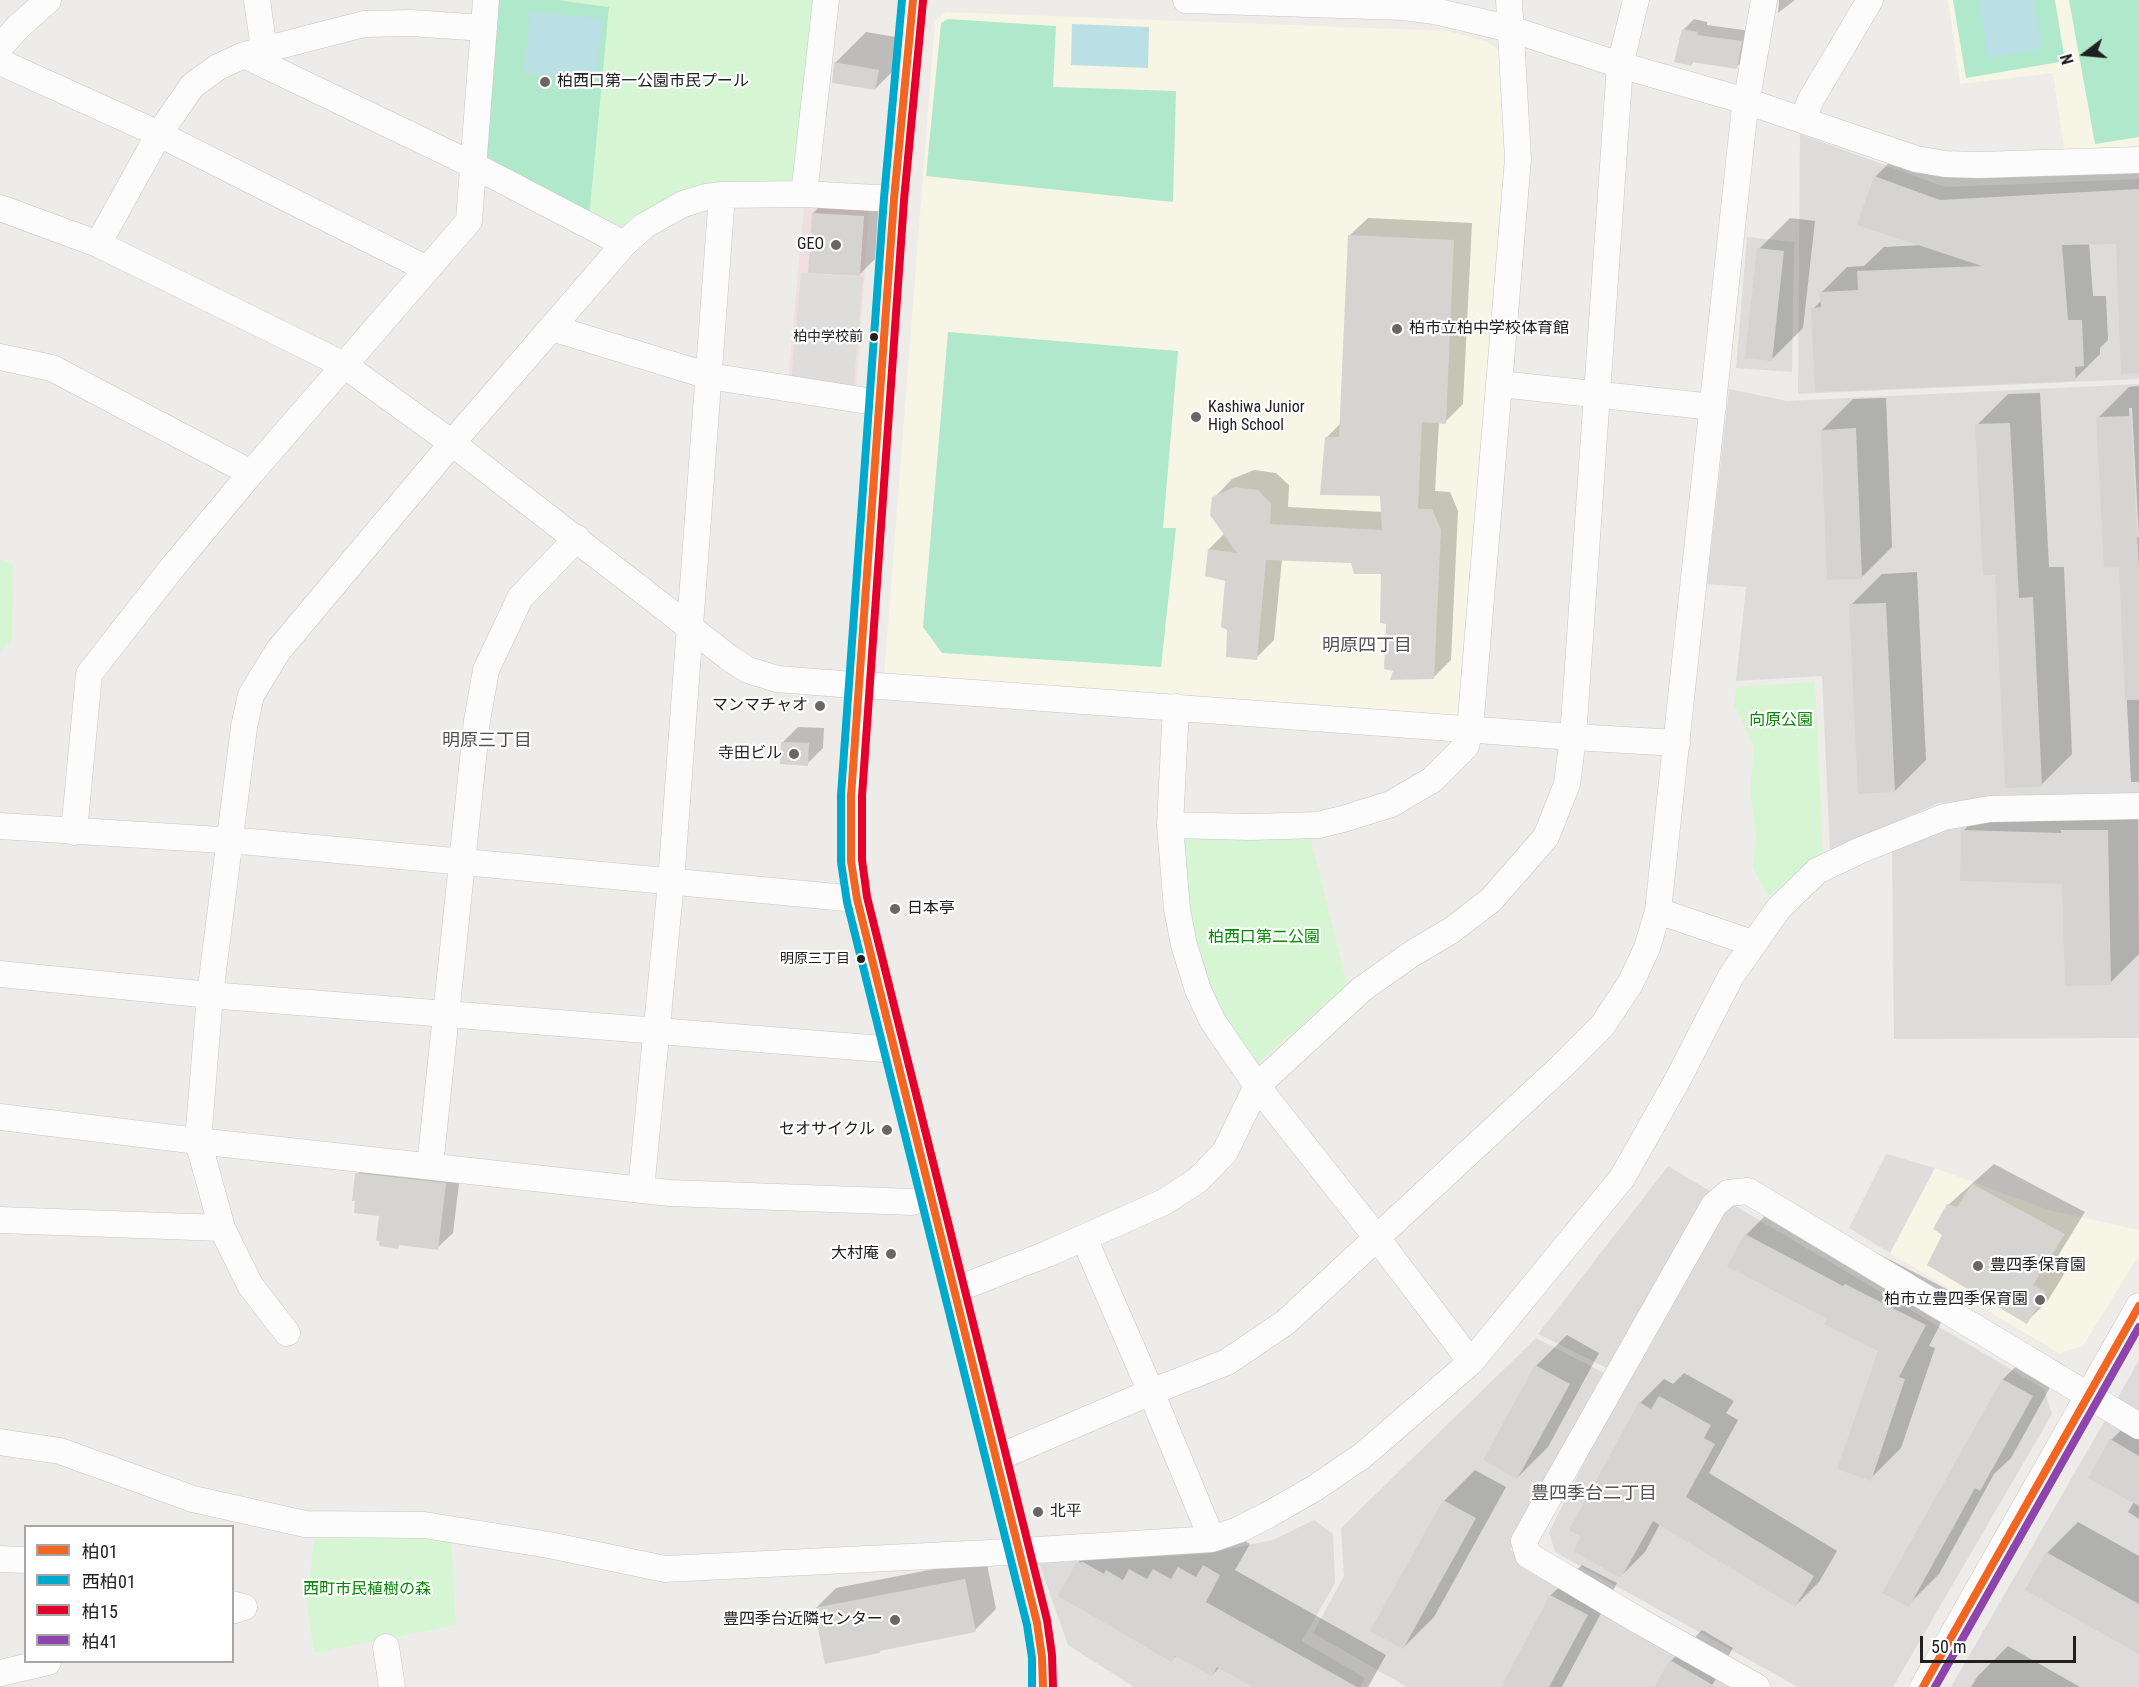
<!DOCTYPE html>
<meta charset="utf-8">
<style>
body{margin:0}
#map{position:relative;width:2139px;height:1687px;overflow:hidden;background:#eeece9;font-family:"Roboto Condensed","Noto Sans JP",sans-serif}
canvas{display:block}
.legend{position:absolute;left:24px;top:1525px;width:210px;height:138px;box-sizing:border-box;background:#fff;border:2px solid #a6a6a6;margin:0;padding:8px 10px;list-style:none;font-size:18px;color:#202020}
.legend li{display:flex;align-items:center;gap:12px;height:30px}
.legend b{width:30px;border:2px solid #a6a6a6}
.north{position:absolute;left:2055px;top:24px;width:60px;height:60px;-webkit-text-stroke:4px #fff;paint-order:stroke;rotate:254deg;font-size:16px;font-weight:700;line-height:24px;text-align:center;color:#202020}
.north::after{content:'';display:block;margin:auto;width:21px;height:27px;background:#202020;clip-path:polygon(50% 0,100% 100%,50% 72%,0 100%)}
.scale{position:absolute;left:1920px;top:1636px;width:156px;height:27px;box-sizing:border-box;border:3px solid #202020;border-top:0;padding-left:8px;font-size:18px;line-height:21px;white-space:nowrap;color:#202020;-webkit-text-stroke:4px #fff;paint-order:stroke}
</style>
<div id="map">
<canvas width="2139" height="1687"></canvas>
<ul class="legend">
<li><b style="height:8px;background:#f26522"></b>柏01</li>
<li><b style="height:8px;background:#00a9ce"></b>西柏01</li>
<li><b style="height:8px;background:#e4002b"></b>柏15</li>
<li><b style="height:8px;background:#8e44ad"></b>柏41</li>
</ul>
<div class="north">N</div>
<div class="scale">50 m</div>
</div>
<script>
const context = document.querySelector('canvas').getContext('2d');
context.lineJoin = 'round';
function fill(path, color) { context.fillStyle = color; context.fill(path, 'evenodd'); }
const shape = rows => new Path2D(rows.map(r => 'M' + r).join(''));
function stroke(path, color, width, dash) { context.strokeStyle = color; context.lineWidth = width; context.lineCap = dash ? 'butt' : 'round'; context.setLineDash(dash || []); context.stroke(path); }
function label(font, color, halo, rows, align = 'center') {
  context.font = font + ' "Roboto Condensed","Noto Sans JP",sans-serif'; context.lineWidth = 4.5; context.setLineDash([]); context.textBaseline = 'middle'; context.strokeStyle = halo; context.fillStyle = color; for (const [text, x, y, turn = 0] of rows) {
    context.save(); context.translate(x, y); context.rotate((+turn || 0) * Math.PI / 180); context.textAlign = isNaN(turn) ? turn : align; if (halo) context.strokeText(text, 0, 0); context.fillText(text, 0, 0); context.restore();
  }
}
fill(shape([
 [1800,134,1945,187,2139,179,2139,379,1798,394],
 [1747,237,1794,242,1792,372,1736,368],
 [2139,384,2139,798,1939,803,1830,851,1822,676,1736,681,1746,587,1707,584,1729,389,1787,401],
 [2139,816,2139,1038,1894,1039,1892,849,1963,823],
 [1668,1166,2044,1389,2052,1414,1893,1687,1798,1687,1555,1552,1549,1532,1627,1378,1538,1334],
 [1536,1338,1604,1373,1510,1550,1739,1687,1407,1687,1313,1633,1344,1576,1341,1528],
 [2139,1360,2139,1687,1951,1687,2104,1422],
 [1314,1520,1333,1534,1335,1583,1302,1641,1365,1678,1360,1687,1134,1687,1068,1645,1039,1563,1205,1554,1273,1540]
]), '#dddcda');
fill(shape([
 [804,207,869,210,856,395,788,383]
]), '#f1dfdf');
fill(shape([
 [1948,0,2139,0,2139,147,2064,149,2053,73,1960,84],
 [946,12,1448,31,1487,42,1502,53,1508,158,1465,713,1456,720,884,676,935,22],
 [1935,1168,2048,1210,2139,1230,2139,1255,2083,1346,2059,1353,1890,1253]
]), '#f7f5e5');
fill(shape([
 [558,0,821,0,798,177,792,183,723,181,680,192,667,198,634,217,621,229,589,219,609,7],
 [0,559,13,565,12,639,0,651],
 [1815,682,1823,856,1815,860,1768,897,1753,868,1756,835,1750,791,1754,747,1734,704,1736,687],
 [1180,836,1310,836,1347,985,1258,1063,1207,989,1187,909],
 [406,1537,451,1540,456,1625,314,1653,307,1606,314,1539]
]), '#d6f5d3');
fill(shape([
 [494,0,558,0,609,7,589,219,484,165],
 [1953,0,2055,0,2065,61,1966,78],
 [2069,0,2139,0,2139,137,2095,144],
 [948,19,1056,26,1053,87,1176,91,1173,202,926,176,941,23],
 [948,332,1178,351,1163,528,1176,528,1161,667,942,653,923,627]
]), '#b0e8cb');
fill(shape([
 [801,273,863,277,853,393,791,381],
 [1886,1154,1935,1168,1890,1253,1849,1228]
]), '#dedddc');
fill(shape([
 [1979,0,2034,0,2042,49,1988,58],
 [530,11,603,19,596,81,524,73],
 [1072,24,1149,27,1148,68,1071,65]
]), '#badfe4');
fill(shape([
 [1779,0,1795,0,1778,13],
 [1694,19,1707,22,1707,25,1751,31,1747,57,1736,67,1694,61,1691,65,1684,29],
 [866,32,909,39,906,58,875,89,835,63],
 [1901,151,2139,166,2139,371,2117,242,2089,243,2093,296,2106,296,2108,340,2100,348,2100,354,2075,379,1813,309,1822,300,1821,293,1847,267,1864,266,1884,247,1922,245,1859,224,1876,176],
 [829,198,879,201,875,259,859,275,813,213],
 [1368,218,1472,223,1463,404,1445,422,1439,422,1435,491,1450,492,1458,511,1451,660,1433,678,1394,670,1383,572,1352,561,1282,559,1274,640,1256,658,1228,629,1227,579,1209,549,1225,533,1214,498,1232,479,1254,470,1276,473,1289,485,1288,507,1383,512,1382,495,1327,437,1341,423,1350,235],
 [1790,218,1815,221,1803,328,1772,359,1759,249],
 [2139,386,2139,782,2131,782,2120,566,2098,418,2129,387],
 [2129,408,2132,408,2139,537,2136,537],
 [2040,393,2049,567,2064,567,2072,754,2041,785,1977,425,2008,394],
 [1886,398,1892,547,1861,578,1822,430,1853,399],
 [1917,572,1926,760,1895,791,1851,605,1882,574],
 [798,727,824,728,823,748,807,764,782,743],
 [2138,799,2139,954,2110,983,2064,883,1963,831,1994,800],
 [372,1159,461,1168,453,1233,437,1248,401,1244,397,1247,381,1215,357,1200,357,1174],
 [1994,1164,2085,1212,2053,1264,2066,1271,2047,1302,2026,1322,1944,1234,1948,1205],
 [1777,1204,1875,1256,1877,1253,1956,1294,1929,1346,1935,1348,1901,1448,1870,1479,1879,1350,1829,1319,1746,1235],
 [1567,1335,1599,1353,1548,1447,1517,1478,1536,1366],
 [2034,1349,2063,1364,2011,1458,1994,1474,1939,1574,1908,1605,1884,1592,2003,1379],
 [1684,1373,1734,1401,1726,1413,1738,1420,1709,1473,1837,1551,1819,1582,1795,1606,1660,1524,1645,1552,1621,1576,1583,1536,1640,1403,1664,1379,1673,1384],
 [2139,1413,2139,1519,2128,1512,2134,1502,2111,1440],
 [1475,1470,1506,1487,1434,1617,1403,1648,1444,1501],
 [2078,1522,2139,1556,2139,1652,2047,1553],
 [1109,1532,1115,1532,1135,1543,1235,1535,1250,1544,1235,1570,1386,1655,1368,1687,1257,1687,1220,1667,1212,1675,1177,1655,1172,1660,1078,1563],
 [986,1559,996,1609,975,1630,882,1649,879,1652,816,1608,836,1588],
 [1582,1565,1617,1583,1562,1687,1503,1687,1551,1595],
 [1702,1630,1733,1648,1711,1687,1656,1687,1671,1661],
 [2008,1646,2080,1687,1971,1687,1977,1677]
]), '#0003');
fill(shape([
 [1682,29,1698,32,1697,35,1742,41,1737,69,1692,62,1691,66,1674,62],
 [834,62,879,70,875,90,832,83],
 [1874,176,1940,200,2139,189,2139,373,2121,374,2116,244,2062,245,2068,320,2082,320,2084,366,2075,367,2076,381,1815,392,1811,308,1821,307,1820,292,1858,290,1857,271,1982,266,1857,225],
 [812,213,864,216,860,276,808,273],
 [1348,235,1454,240,1446,424,1422,422,1418,509,1432,509,1441,530,1434,679,1390,680,1393,671,1384,669,1386,624,1380,623,1381,574,1354,574,1351,563,1266,560,1257,660,1226,657,1227,630,1221,627,1225,581,1205,576,1208,549,1237,553,1210,515,1212,497,1235,487,1258,490,1271,503,1270,524,1382,530,1380,496,1320,495,1325,437,1339,437],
 [1757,248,1784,251,1772,361,1745,358],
 [2131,416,2139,569,2139,700,2125,700,2119,567,2104,568,2096,417],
 [2010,423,2019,598,2033,597,2042,787,2005,788,1995,575,1983,575,1975,424],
 [1856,428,1862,579,1827,580,1821,430],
 [1886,603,1895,792,1858,794,1849,604],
 [781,742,809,743,808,766,780,764],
 [1961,830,2061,833,2061,830,2108,830,2111,985,2065,986,2062,884,1960,881],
 [355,1173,446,1183,438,1250,399,1245,398,1249,379,1246,379,1241,376,1241,379,1216,354,1213,355,1201,352,1201],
 [1972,1184,2065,1234,2033,1285,2046,1292,2027,1324,1927,1265,1942,1235,1933,1229,1947,1204,1957,1207],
 [1745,1234,1843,1286,1845,1284,1926,1325,1899,1377,1905,1379,1871,1481,1837,1469,1878,1351,1824,1324,1827,1319,1727,1266],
 [1535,1365,1570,1384,1517,1479,1483,1460],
 [2002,1379,2033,1396,1980,1491,1975,1488,1909,1607,1882,1593],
 [1659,1396,1711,1425,1704,1438,1715,1444,1686,1497,1814,1576,1795,1607,1653,1521,1621,1578,1573,1551,1581,1537,1569,1530,1639,1402,1651,1409],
 [2110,1439,2139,1456,2139,1506,2088,1478],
 [1443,1500,1476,1518,1403,1649,1370,1631],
 [2046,1552,2139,1604,2139,1654,2025,1590],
 [1083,1562,1104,1574,1106,1570,1123,1580,1129,1569,1147,1579,1153,1569,1171,1579,1178,1567,1196,1577,1203,1565,1220,1575,1206,1602,1357,1687,1253,1687,1217,1667,1212,1676,1175,1656,1172,1662,1058,1596,1076,1563],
 [965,1579,976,1632,879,1651,880,1653,825,1664,814,1608],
 [1550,1595,1588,1615,1549,1687,1501,1687],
 [1670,1660,1716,1687,1654,1687]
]), '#d6d4d1');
const minor = shape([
 [257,0,264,50],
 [913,0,894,199,851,796,851,861,857,899,1037,1623,1042,1657,1043,1687],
 [1186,0,1403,7,1435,11,1511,29,1620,65,1746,101,1916,159,1945,164,1979,165,2139,160],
 [0,47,17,28,48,0],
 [244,55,473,165,624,244],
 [0,62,159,134,427,269],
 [1803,120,1810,101,1870,0],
 [804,194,826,0],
 [0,208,98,244,344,365,452,443,728,657,748,670,777,679,841,684,879,686,1573,737,1677,743],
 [98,244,159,134,192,86,218,67,244,55,364,24,411,23,484,28],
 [552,328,709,376,880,403],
 [0,357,52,368,251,473,469,221,486,0],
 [1500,384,1713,407],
 [1176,707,1170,825,1177,909,1184,945,1198,990,1212,1020,1257,1086,1377,1238,1471,1362],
 [1170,825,1251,827,1318,825,1343,819,1391,804,1432,780,1466,746,1470,729,1518,159,1509,0],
 [0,826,252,842,857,899],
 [74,832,89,674,172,568,251,473],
 [1658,911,1752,943],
 [0,974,210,995,895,1050],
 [0,1117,198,1141,670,1193,912,1202,932,1197],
 [430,1166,477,721,486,670,520,598,577,538],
 [641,1190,671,882,722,195],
 [0,1220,222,1228],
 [1084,1238,1151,1392,1212,1539],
 [955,1290,1047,1254,1164,1202,1198,1180,1225,1152,1257,1086,1362,989,1413,953,1452,930,1491,900,1546,837,1567,784,1573,737,1620,65,1636,0],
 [287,1333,250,1285,222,1228,198,1141,210,995,244,727,251,695,278,651,452,443,624,244,644,226,683,204,706,197,722,195,804,194,894,199],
 [0,1442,60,1451,193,1499,305,1524,424,1525,549,1545,665,1569,989,1553,1212,1539,1238,1530,1268,1515,1315,1488,1362,1456,1471,1362,1622,1178,1677,1081,1731,976,1779,908,1817,871,1861,850,1944,817,1990,809,2139,806],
 [997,1458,1151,1392,1227,1362,1286,1322,1561,1067,1602,1026,1630,984,1647,948,1658,911,1744,116,1764,0],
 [0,1559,26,1560],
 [232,1604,244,1607,232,1611],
 [386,1647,392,1687],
 [0,1673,48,1662],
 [1757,1687,1641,1622,1528,1555,1524,1541,1714,1205,1728,1193,1748,1191,2139,1426],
 [1923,1687,2139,1306]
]);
stroke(minor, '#c7c6c5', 27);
stroke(minor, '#fcfcfc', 26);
stroke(shape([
 [913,0,894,199,851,796,851,861,857,899,1037,1623,1042,1657,1043,1687],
 [1923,1687,2139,1306]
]), '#f26522', 8);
stroke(shape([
 [902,0,884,198,841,795,841,862,847,902,1027,1625,1032,1658,1032,1687]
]), '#00a9ce', 8);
stroke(shape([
 [923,1,904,200,862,796,862,860,867,897,1047,1620,1052,1655,1053,1687]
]), '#e4002b', 8);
stroke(shape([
 [1935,1687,2139,1327]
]), '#8e44ad', 8);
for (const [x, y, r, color] of [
 [545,82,6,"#686766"],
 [836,245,6,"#686766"],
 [1397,329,6,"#686766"],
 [874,337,5,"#202020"],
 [1196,417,6,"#686766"],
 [820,706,6,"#686766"],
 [794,754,6,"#686766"],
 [895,909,6,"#686766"],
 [861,959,5,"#202020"],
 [887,1130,6,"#686766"],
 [891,1254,6,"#686766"],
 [1978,1266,6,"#686766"],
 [2040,1300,6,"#686766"],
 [1038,1512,6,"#686766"],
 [895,1620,6,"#686766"]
]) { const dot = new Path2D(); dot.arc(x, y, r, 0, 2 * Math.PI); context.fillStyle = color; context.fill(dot); stroke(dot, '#fff', 2); }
label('14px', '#202020', '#fff', [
 ["柏中学校前",863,337],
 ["明原三丁目",850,959]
], 'right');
label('16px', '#202020', '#fff', [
 ["柏西口第一公園市民プール",557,82,"left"],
 ["GEO",824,245],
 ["柏市立柏中学校体育館",1409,329,"left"],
 ["Kashiwa Junior",1208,408,"left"],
 ["High School",1208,426,"left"],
 ["マンマチャオ",808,706],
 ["寺田ビル",782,754],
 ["日本亭",907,909,"left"],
 ["セオサイクル",875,1130],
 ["大村庵",879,1254],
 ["豊四季保育園",1990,1266,"left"],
 ["柏市立豊四季保育園",2028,1300],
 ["北平",1050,1512,"left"],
 ["豊四季台近隣センター",883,1620]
], 'right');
label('16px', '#078804', '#fff', [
 ["向原公園",1781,721],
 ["柏西口第二公園",1264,938],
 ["西町市民植樹の森",367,1590]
]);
label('18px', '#535353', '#fff', [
 ["明原四丁目",1367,646],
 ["明原三丁目",487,741],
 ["豊四季台二丁目",1594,1494]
]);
</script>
